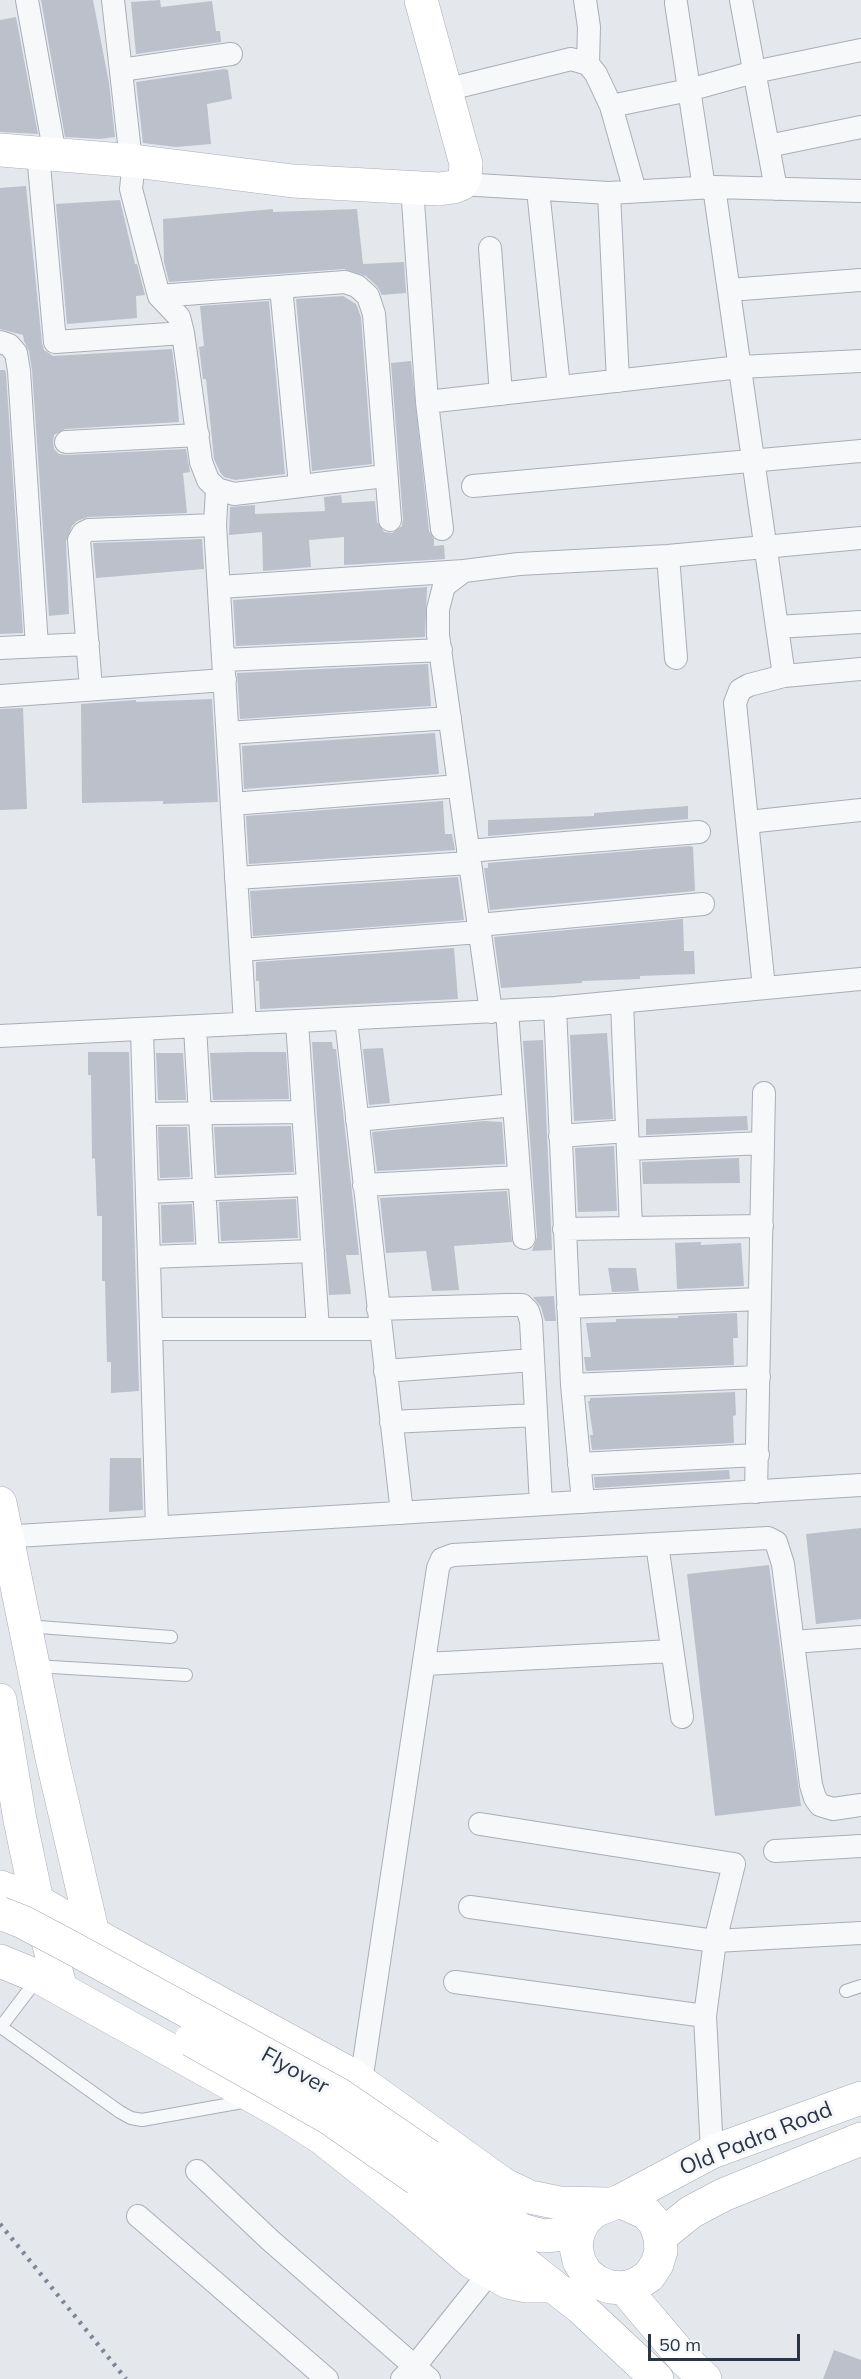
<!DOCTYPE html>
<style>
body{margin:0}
#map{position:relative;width:861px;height:2379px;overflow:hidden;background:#e4e7ec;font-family:Mulish,sans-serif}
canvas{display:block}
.scale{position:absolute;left:648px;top:2334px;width:152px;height:27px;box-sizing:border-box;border:3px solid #2b3445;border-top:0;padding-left:8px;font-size:18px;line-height:21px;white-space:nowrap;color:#2b3445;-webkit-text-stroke:4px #f4f6f9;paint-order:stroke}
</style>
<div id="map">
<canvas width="861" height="2379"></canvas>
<div class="scale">50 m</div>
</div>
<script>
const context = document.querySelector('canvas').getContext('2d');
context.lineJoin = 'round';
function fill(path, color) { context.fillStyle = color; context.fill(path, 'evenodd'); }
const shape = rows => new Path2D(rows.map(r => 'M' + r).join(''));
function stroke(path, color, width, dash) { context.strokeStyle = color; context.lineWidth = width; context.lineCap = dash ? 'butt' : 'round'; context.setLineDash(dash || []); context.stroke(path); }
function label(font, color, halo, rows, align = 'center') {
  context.font = font + ' Mulish,sans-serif'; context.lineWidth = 6; context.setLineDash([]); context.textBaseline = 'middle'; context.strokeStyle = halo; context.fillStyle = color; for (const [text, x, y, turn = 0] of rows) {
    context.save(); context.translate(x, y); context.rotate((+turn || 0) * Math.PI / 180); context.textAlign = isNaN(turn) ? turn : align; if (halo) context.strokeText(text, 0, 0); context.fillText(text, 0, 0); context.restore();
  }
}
fill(shape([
 [41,0,93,0,109,83,115,137,100,139,65,137],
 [160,0,161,7,212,1,216,31,220,31,221,42,136,54,131,2],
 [16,17,38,134,0,132,0,20],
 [224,69,228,70,232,99,207,104,211,144,176,147,143,143,136,82],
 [26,186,42,343,44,350,53,356,172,349,176,381,179,422,65,429,54,435,53,442,54,449,59,454,67,455,186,449,190,472,183,473,187,513,88,517,77,521,72,526,66,541,69,614,49,616,32,370,29,351,24,341,23,335,0,329,0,188],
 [120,200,135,264,137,264,145,295,136,296,137,318,67,324,56,204],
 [273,209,273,212,357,209,363,264,404,262,406,293,382,295,377,286,366,276,344,269,169,282,164,262,163,219],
 [343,296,356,304,361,317,372,464,312,471,296,299],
 [269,301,285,474,235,480,224,477,220,472,214,459,206,379,203,379,199,347,204,346,200,306],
 [411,361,429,531,434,539,434,546,444,545,445,559,344,565,344,537,309,540,311,567,263,571,262,532,229,535,230,507,255,505,255,514,325,511,324,497,341,495,342,503,375,501,377,522,384,532,392,533,402,526,403,519,391,363],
 [0,370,5,370,6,373,23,633,0,634],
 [202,539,204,569,96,578,93,543],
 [427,587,425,637,236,646,233,600],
 [428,664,431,706,240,719,237,673],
 [212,699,218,802,163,804,163,801,82,803,81,704,136,700,136,702],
 [23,708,27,809,0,810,0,709],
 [435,733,439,774,244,789,242,746],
 [443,801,445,834,452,834,455,850,249,864,246,816],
 [688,806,688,819,488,836,488,820,594,816,594,813],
 [689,846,693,847,695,891,490,910,484,868,488,868,488,863],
 [458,877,464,920,253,936,250,891],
 [683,919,684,951,694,951,695,974,640,976,640,979,582,981,582,983,501,988,494,937],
 [454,948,458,999,260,1009,259,981,256,981,256,962],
 [607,1033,613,1119,574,1121,570,1035],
 [543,1040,552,1250,532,1251,537,1237,523,1041],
 [312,1042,332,1042,333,1049,336,1049,359,1255,346,1255,351,1294,329,1295],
 [383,1048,390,1103,369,1105,363,1049],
 [88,1052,129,1052,139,1391,111,1393,111,1362,107,1362,105,1281,102,1281,102,1216,97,1216,95,1158,92,1159,91,1075,88,1075],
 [251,1052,286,1052,289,1099,213,1100,210,1053],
 [156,1053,183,1053,186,1100,158,1100],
 [747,1116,748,1130,646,1135,646,1119],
 [484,1121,502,1122,505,1164,377,1171,372,1132],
 [291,1126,294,1172,217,1175,214,1127],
 [158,1127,187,1127,190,1177,160,1178],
 [614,1146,617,1211,578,1212,575,1148],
 [739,1158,740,1183,643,1184,642,1162],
 [507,1191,512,1242,454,1246,459,1290,432,1291,426,1251,386,1253,380,1198],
 [296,1199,298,1238,221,1241,219,1202],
 [192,1204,194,1242,162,1243,161,1205],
 [701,1242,701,1245,741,1243,744,1286,677,1289,675,1243],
 [608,1268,636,1268,639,1291,612,1292],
 [554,1296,556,1321,545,1321,541,1307,533,1297],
 [737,1313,738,1338,733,1338,734,1365,586,1371,584,1357,591,1357,586,1323,616,1322,616,1319,678,1318,678,1316],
 [735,1392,736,1415,733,1416,734,1443,592,1450,590,1435,593,1435,588,1401,590,1401,590,1398],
 [110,1458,141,1458,143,1510,109,1512],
 [729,1470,730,1479,595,1488,594,1477],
 [861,1528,861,1619,816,1624,806,1534],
 [769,1565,801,1806,715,1816,687,1574],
 [834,2350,861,2360,861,2379,823,2379]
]), '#bbc0ca');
const lane = shape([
 [26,1626,171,1637],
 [35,1666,186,1675],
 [846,1991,861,1986],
 [1,2027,120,2112,131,2118,142,2120,248,2101],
 [0,2028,38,1978]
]);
const street = shape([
 [27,0,55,155],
 [113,0,131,161],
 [585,0,589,27,588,64],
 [741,0,776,189],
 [676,3,704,188],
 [121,70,231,54],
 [445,90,571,59,588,64,596,74,611,106,635,191],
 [611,106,689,90,754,72,861,50],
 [768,146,861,127],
 [38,154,55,342,183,333],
 [134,161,131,189,159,296,179,317,183,333,201,462,208,480,217,489,234,494,385,476],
 [461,184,609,193,714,187,861,191],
 [412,187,427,402,442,529],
 [714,187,784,676],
 [538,190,559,387],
 [609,193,618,381],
 [490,248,501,394],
 [281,287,300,485],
 [729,290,861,280],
 [159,296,345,282,357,286,368,296,374,314,390,520],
 [0,342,9,345,16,353,19,371,37,646],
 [427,402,740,367,861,361],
 [66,442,198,435],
 [473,486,861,451],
 [217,489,215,525,245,1024],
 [668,556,676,658],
 [220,587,464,571],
 [777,627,861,622],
 [0,648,88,644],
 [224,660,441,650],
 [91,688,79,540,83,533,89,530,215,525],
 [0,696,225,680],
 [228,733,450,718],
 [232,804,459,786],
 [748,822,861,810],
 [468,851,699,832],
 [236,878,470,863],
 [479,925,703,904],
 [241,950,480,932],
 [764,988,735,703,740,690,749,685,784,676,861,669],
 [622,1002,631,1228],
 [555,1008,572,1385,583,1502],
 [507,1011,524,1238],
 [491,1012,438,635,438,609,444,586,464,571,519,564,668,556,861,538],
 [346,1019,402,1513],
 [297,1022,318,1329],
 [195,1027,208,1255],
 [142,1030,157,1527],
 [0,1036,555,1008,861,979],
 [145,1114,303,1112],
 [357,1120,514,1105],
 [560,1136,627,1131],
 [628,1149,763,1143],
 [364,1185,519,1177],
 [147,1192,308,1185],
 [564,1229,762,1226],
 [149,1257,313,1251],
 [568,1307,760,1299],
 [378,1309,508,1305,522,1305,528,1311,531,1321,541,1504],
 [151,1329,381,1329],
 [385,1371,533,1360],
 [572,1385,759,1377],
 [391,1422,536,1415],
 [579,1464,758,1455],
 [756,1492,764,1093],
 [0,1537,861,1485],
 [657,1544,682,1717],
 [793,1642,861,1637],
 [425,1664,672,1651],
 [480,1824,734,1864,715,1941,705,2016,712,2152],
 [775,1851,861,1846],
 [470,1907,715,1941,861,1933],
 [455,1982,705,2016],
 [361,2082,438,1568,442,1559,453,1555,768,1538,776,1542,783,1564,811,1785,815,1798,820,1805,833,1809,861,1805],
 [197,2171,270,2240,429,2379],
 [138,2216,327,2379],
 [402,2379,415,2366,490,2272]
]);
const secondary = shape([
 [0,150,134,161,293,181,439,189,453,187,461,184,465,177,466,164,421,0],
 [0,1503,52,1758,93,1934],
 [0,1700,20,1820,37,1901,61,1989],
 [0,1887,37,1901,93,1934,350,2074,503,2184,530,2197,559,2203,606,2204],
 [0,1961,39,1977,281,2112,322,2138,401,2201,472,2262,508,2282,527,2286,553,2286]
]);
const primary = shape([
 [429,2156,521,2230,543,2236,578,2233],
 [417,2179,581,2308,657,2379],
 [620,2201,646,2213,655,2223,660,2237,661,2251,657,2264,649,2276,637,2284,624,2288,610,2287,597,2282,586,2273,579,2261,576,2247,578,2233,584,2221,594,2211,620,2201],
 [620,2201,712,2152,861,2098],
 [660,2237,691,2212,723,2195,861,2139],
 [624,2288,685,2360,705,2379]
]);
stroke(lane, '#a9aeb7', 14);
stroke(street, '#a9aeb7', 24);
stroke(secondary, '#a9aeb7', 34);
stroke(primary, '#a3abb8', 34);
stroke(lane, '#f7f8fa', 12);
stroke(street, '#f7f8fa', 22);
stroke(secondary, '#fff', 33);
stroke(primary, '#fff', 33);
stroke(shape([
 [0,2224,126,2379]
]), '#7d8696', 4.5, [3, 6]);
const primaryBridge = shape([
 [0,1913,23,1922,72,1948,340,2095,429,2156],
 [191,2040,329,2118,417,2179]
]);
stroke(primaryBridge, '#a3abb8', 34, []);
stroke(primaryBridge, '#fff', 33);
label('22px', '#2b3445', '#f4f6f9', [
 ["Flyover",295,2071,29],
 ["Old Padra Road",756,2139,-22]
]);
</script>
